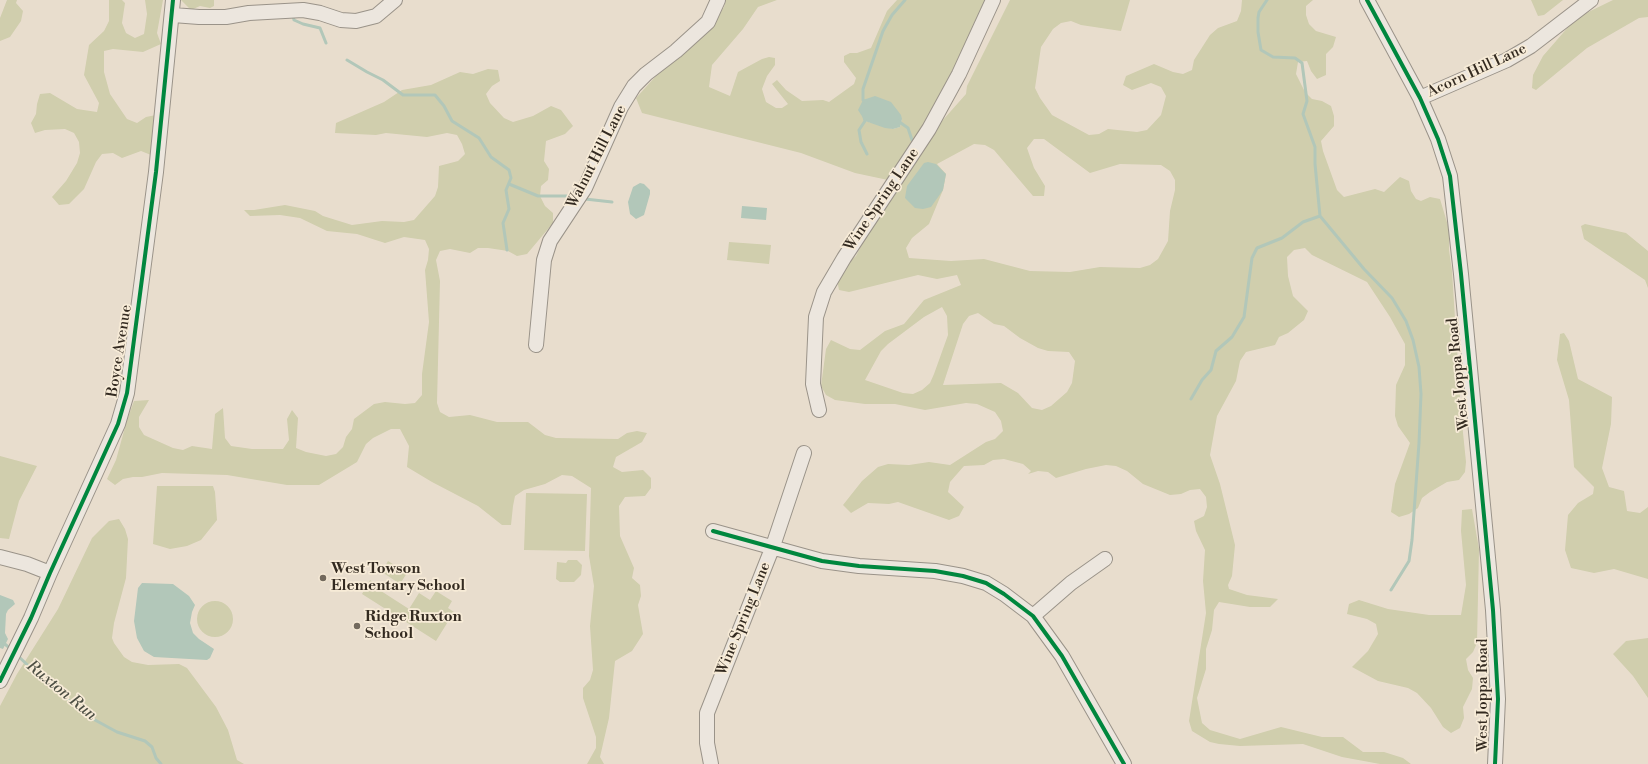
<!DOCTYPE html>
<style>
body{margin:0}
canvas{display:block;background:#e8ddcd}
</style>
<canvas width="1648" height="764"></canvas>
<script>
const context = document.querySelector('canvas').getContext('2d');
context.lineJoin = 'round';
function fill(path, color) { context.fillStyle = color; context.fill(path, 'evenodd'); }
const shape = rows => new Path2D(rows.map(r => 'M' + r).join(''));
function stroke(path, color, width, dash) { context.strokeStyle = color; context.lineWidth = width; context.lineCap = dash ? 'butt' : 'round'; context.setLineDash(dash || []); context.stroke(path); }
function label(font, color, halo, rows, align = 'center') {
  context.font = font + ' "Libre Bodoni",serif'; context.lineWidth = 3.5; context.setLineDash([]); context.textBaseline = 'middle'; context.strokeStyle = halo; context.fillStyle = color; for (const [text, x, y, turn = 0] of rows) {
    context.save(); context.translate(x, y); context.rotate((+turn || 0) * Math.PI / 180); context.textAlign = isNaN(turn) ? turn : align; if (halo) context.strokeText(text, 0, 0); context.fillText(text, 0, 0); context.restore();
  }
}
fill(shape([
 [7,0,17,0,16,3,23,11,21,21,10,37,0,41,0,18],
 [109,0,122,0,125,3,122,23,126,33,135,38,144,34,147,14,145,0,163,0,157,33,161,44,143,52,113,49,104,51,104,72,110,94,127,119,137,123,146,117,156,115,151,155,141,151,122,158,113,153,102,154,96,162,84,189,69,204,59,205,52,197,66,181,77,163,80,153,79,142,74,133,65,129,45,130,35,133,31,123,36,114,37,104,40,94,50,93,77,109,97,112,99,103,84,75,89,45,104,31,109,21],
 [181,0,214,0,214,6,210,8,200,6,191,10],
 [726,0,777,0,758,7,743,29,712,65,709,87,730,96,738,72,762,59,769,57,775,58,775,65,767,76,762,89,766,102,776,108,782,108,788,104,772,84,777,80,786,90,802,101,823,100,829,102,854,84,856,78,844,62,844,56,850,53,857,53,871,48,887,11,897,0,985,0,956,71,931,118,888,180,855,173,801,153,642,113,636,98,666,65,705,35,724,7],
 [902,119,900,127,893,129,865,121],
 [1010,0,1130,0,1121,31,1081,25,1071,21,1061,23,1053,29,1041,47,1035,88,1040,98,1052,115,1089,135,1099,134,1108,129,1137,132,1147,130,1161,115,1166,96,1161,87,1151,83,1132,90,1123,85,1126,76,1154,64,1173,72,1183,74,1192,70,1194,60,1210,35,1218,28,1237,21,1241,11,1242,0,1313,0,1306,6,1306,15,1309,24,1316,31,1336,37,1333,47,1326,54,1326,75,1317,79,1311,71,1307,61,1298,62,1296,74,1305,92,1312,99,1322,101,1331,106,1334,116,1334,126,1321,141,1323,151,1337,190,1344,197,1375,189,1384,192,1400,177,1409,181,1411,191,1416,199,1421,201,1430,197,1440,199,1449,229,1449,250,1452,271,1461,413,1466,462,1465,472,1459,480,1447,482,1430,492,1422,498,1418,508,1409,514,1399,517,1391,512,1395,484,1410,443,1398,426,1395,416,1396,385,1405,365,1405,344,1390,317,1367,282,1312,255,1305,248,1294,250,1287,257,1288,276,1293,296,1308,311,1304,320,1288,333,1279,337,1275,345,1246,352,1240,361,1236,381,1217,416,1210,455,1220,484,1235,545,1232,576,1228,585,1229,589,1247,595,1278,599,1270,607,1250,607,1219,602,1214,610,1212,630,1206,649,1206,669,1197,698,1202,723,1210,730,1240,739,1281,727,1322,737,1343,737,1363,752,1384,752,1403,758,1411,764,1380,764,1342,757,1303,744,1240,746,1219,744,1210,742,1192,731,1189,721,1206,613,1203,581,1205,550,1196,531,1194,521,1204,516,1207,507,1206,497,1200,489,1190,490,1181,494,1170,495,1143,484,1127,471,1116,466,1106,465,1086,469,1056,478,1048,472,1038,471,1028,474,1031,471,1023,464,1004,459,993,460,984,465,964,466,950,482,948,492,964,507,959,516,949,520,898,502,889,504,868,503,851,513,843,505,862,481,878,467,888,464,909,465,929,462,950,465,986,442,995,439,1003,431,1001,421,995,412,977,404,966,403,925,410,895,404,865,404,835,400,826,395,821,386,826,349,831,340,850,349,860,350,885,331,904,324,924,300,961,285,957,275,937,279,918,275,849,292,839,290,837,280,840,270,856,256,870,228,927,138,966,94,967,86],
 [1034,139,1044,139,1090,173,1120,164,1161,165,1170,171,1175,180,1175,190,1170,211,1168,241,1158,259,1150,265,1140,268,1100,267,1070,272,1030,271,984,259,951,261,909,258,906,248,912,238,929,224,943,190,946,174,937,164,974,144,985,145,994,150,1033,196,1044,196,1045,186,1034,168,1027,148],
 [942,307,947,316,948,335,934,374,930,383,922,390,913,394,903,393,865,380,881,351,888,344,924,317],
 [978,313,994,324,1004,326,1020,338,1038,348,1048,351,1069,352,1075,361,1072,383,1067,392,1051,406,1042,410,1032,408,1018,393,1001,383,943,385,963,324,969,316],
 [1531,0,1563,0,1544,15,1538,16],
 [1613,0,1648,0,1648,17,1639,18,1587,48,1536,90,1532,88,1533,75,1543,56,1576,18],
 [488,69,498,70,500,81,492,86,486,94,490,103,504,118,513,122,533,116,551,106,561,110,573,126,565,134,546,141,544,161,549,169,548,180,541,186,540,196,545,206,553,213,553,223,527,254,517,256,508,251,488,248,478,248,470,253,450,249,440,251,436,260,440,281,437,403,440,412,449,417,470,415,497,422,528,422,545,435,556,438,618,439,627,433,637,431,647,433,642,442,616,457,613,467,622,472,643,470,651,478,651,488,645,496,625,497,619,506,620,536,634,568,632,578,640,585,641,596,638,605,643,634,632,651,615,661,609,718,600,757,604,764,587,764,596,748,596,737,583,698,583,688,590,680,593,670,590,626,594,586,589,556,591,488,572,476,562,475,545,484,524,490,515,496,513,506,511,525,502,525,478,506,432,482,407,467,409,446,400,429,391,429,373,438,366,444,357,462,319,485,287,485,227,475,162,473,142,477,133,477,123,479,115,485,107,479,116,460,127,420,134,401,149,400,139,417,139,427,144,435,173,448,183,450,192,446,212,449,215,414,223,408,225,438,231,446,252,449,283,449,289,440,287,419,292,410,298,418,296,448,306,452,326,456,336,454,343,447,346,437,352,429,354,419,374,404,385,402,405,404,415,403,422,395,422,374,429,322,425,270,428,260,429,249,425,240,404,237,385,243,357,234,327,231,300,218,280,215,250,216,244,210,254,210,285,205,315,211,323,216,352,225,382,221,404,222,414,220,435,196,438,187,439,166,458,161,465,154,462,144,457,135,447,133,427,137,386,133,376,135,335,133,336,123,384,102,402,90,431,85,460,72,473,74],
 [1585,224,1626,233,1648,251,1648,288,1645,280,1584,239,1581,226],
 [729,242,771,245,769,264,727,260],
 [1564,333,1569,341,1578,379,1612,397,1611,424,1602,468,1609,487,1624,491,1627,511,1640,513,1648,507,1648,579,1614,569,1594,573,1571,568,1565,550,1568,515,1578,503,1593,494,1594,487,1574,467,1569,400,1557,360,1560,334],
 [0,456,37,466,19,501,9,539,0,538],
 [157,486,213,486,215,492,217,520,201,540,187,546,170,549,153,544],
 [526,493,587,494,585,551,524,550],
 [1472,509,1479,549,1477,643,1473,652,1466,659,1468,670,1473,678,1472,689,1463,707,1464,718,1460,728,1451,733,1443,727,1431,708,1417,693,1408,688,1378,681,1352,667,1368,651,1378,634,1376,624,1367,619,1347,614,1349,604,1359,600,1388,609,1429,615,1461,615,1466,585,1461,531,1462,510],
 [119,519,125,529,128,539,126,578,114,623,112,638,114,643,124,657,132,662,148,665,179,664,187,668,216,707,228,730,237,760,244,764,0,764,0,706,17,674,58,609,92,538,109,521],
 [568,560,577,560,582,565,581,575,574,582,560,582,556,579,557,562,566,563],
 [388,561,407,573,400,584,382,572],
 [370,580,382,588,381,591,409,609,419,593,430,600,436,591,452,601,448,608,454,612,436,641,362,594],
 '197 619a18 18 0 1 1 36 0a18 18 0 1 1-36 0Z',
 [1648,638,1648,698,1633,676,1613,654,1626,641]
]), '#d0cead');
fill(shape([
 [875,96,891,102,901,115,902,119,900,127,893,129,885,128,865,121,858,110,863,100],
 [928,162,936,164,946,174,943,190,931,207,923,209,915,208,905,198,907,186,924,163],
 [640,183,644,184,650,190,650,194,644,215,636,219,630,214,628,202,633,187],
 [742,206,767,208,766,220,741,218],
 [142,583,173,584,189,596,195,605,192,612,190,623,193,633,199,639,214,649,210,658,207,660,154,657,144,651,137,638,134,621,138,588],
 [0,595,13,600,15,604,8,610,6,614,5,633,8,639,3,649,0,648]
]), '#b2c7b9');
stroke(shape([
 [1267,0,1259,12,1258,18,1258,32,1261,50,1273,57,1295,58,1302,63,1307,101,1303,114,1315,147,1315,164,1320,216,1364,269,1392,298,1406,321,1413,340,1419,367,1421,394,1419,443,1412,540,1409,561,1391,590],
 [293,15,294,20,303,24,320,28,326,43],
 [347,60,367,72,383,80,403,95,435,95,444,106,452,121,479,138,491,157,509,170,511,178,506,190,509,209,503,223,507,250],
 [866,102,863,100,863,89,883,31,892,15,905,0],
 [864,117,865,121,859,130,861,142,867,154],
 [898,121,908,128,912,140],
 [509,184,538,196,568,196],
 [585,199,612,202],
 [1191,399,1202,380,1211,370,1216,351,1232,337,1244,317,1252,258,1257,248,1282,238,1303,222,1320,216],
 [0,640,12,650],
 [17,655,37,674,49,677,61,693,84,714,117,732,145,741,152,747,156,758,161,764]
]), '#b2c7b9', 3);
const minor = shape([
 [1367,0,1420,98,1438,139,1450,176,1461,274,1493,610,1498,699,1495,764],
 [173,15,199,17,226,17,249,13,303,10,320,13,341,20,356,21,376,16,395,0],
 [1420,98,1507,60,1531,46,1591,0],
 [536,345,544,260,550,241,585,188,621,107,634,86,646,74,676,51,708,22,718,0],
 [819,410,813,384,816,317,824,292,844,258,929,129,959,74,993,0],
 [713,531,822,561,859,566,935,571,963,576,986,583,1004,594,1033,616,1062,656,1124,764],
 [0,557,27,564,50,573],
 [1033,616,1071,583,1105,559],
 [0,681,31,618,50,573,118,424,127,393,156,172,173,0],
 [711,764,707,743,707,713,773,546,804,453]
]);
stroke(minor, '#9a9389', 16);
stroke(minor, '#ece6de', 14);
stroke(shape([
 [1367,0,1420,98,1438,139,1450,176,1461,274,1493,610,1498,699,1495,764],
 [713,531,822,561,859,566,935,571,963,576,986,583,1004,594,1033,616,1062,656,1124,764],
 [0,681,31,618,50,573,118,424,127,393,156,172,173,0]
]), '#00873e', 4);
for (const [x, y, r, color] of [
 [323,578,4,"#72695d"],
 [357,626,4,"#72695d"]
]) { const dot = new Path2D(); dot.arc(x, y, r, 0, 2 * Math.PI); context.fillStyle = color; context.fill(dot); stroke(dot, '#f7ebd7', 1.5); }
label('15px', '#332a20', '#f7ebd7', [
 ["Acorn Hill Lane",1477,71,-25],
 ["Walnut Hill Lane",597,157,-63],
 ["Wine Spring Lane",882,200,-56],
 ["Boyce Avenue",120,351,-81],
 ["West Joppa Road",1459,374,-96],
 ["Wine Spring Lane",744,619,-68],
 ["West Joppa Road",1483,695,-90]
]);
label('bold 15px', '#332a20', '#f7ebd7', [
 ["West Towson",331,569],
 ["Elementary School",331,586],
 ["Ridge Ruxton",365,617],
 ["School",365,634]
], 'left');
label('italic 16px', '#4d4f44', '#f7ebd7', [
 ["Ruxton Run",61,691,39]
]);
</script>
